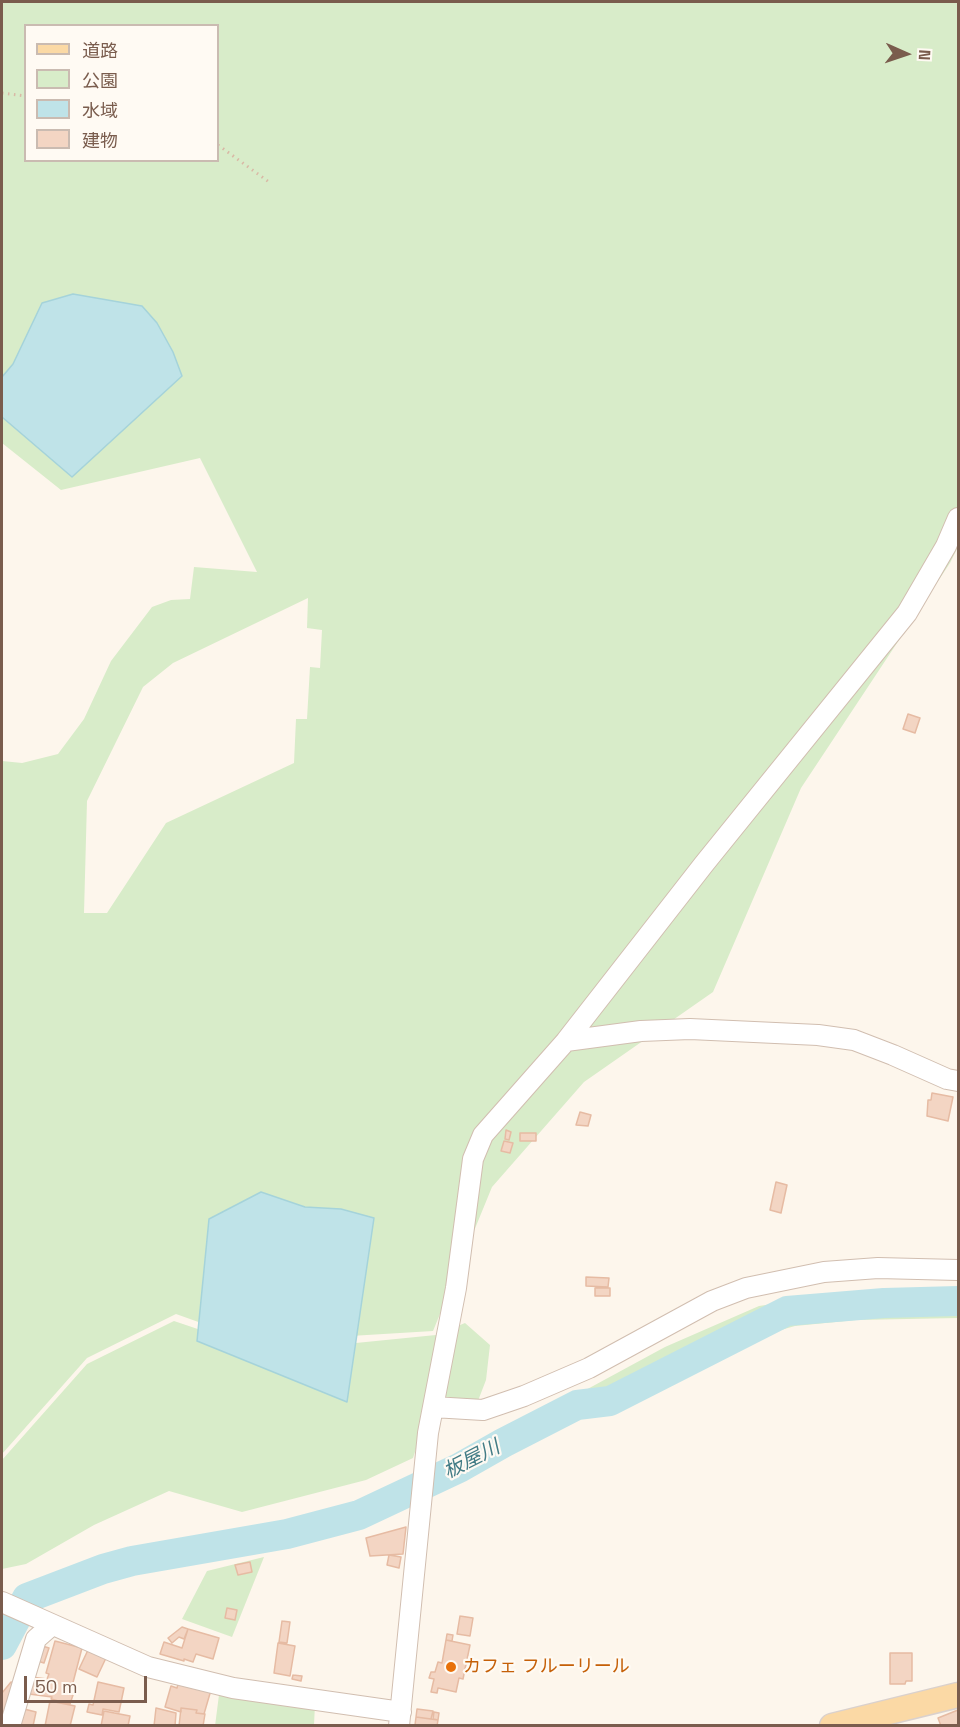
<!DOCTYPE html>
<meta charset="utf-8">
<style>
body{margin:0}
#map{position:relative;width:960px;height:1727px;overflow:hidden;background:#fdf6ec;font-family:"Space Grotesk","Noto Sans JP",sans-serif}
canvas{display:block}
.frame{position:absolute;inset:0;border:3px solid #7a5c4d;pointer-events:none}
.legend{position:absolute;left:24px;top:24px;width:195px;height:138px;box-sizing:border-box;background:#fffaf3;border:2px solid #cabbb1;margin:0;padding:8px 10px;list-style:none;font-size:18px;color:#7a5c4d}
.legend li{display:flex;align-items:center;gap:12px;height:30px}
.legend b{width:30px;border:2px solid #cabbb1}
.north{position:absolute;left:876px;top:24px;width:60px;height:60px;-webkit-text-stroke:4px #fffaf3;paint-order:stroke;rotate:93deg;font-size:16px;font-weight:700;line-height:24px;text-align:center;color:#7a5c4d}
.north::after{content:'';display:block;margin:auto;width:21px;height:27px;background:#7a5c4d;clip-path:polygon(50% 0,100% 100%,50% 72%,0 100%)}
.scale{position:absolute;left:24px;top:1676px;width:123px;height:27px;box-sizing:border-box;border:3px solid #7a5c4d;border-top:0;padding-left:8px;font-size:18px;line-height:21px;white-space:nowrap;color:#7a5c4d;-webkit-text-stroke:4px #fffaf3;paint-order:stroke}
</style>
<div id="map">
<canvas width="960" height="1727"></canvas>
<div class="frame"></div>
<ul class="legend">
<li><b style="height:8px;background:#fbd9a5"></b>道路</li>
<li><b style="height:16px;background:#d8ecc9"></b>公園</li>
<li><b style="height:16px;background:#bfe3e8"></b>水域</li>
<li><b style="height:16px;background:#f3d5c3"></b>建物</li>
</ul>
<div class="north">N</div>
<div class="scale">50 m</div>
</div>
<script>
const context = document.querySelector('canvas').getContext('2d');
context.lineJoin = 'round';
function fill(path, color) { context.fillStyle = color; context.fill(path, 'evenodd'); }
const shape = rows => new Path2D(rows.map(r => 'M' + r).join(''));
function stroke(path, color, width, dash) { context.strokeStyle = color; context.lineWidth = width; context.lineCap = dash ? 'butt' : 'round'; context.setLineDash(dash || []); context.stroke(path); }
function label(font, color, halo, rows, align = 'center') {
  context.font = font + ' "Space Grotesk","Noto Sans JP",sans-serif'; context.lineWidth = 4.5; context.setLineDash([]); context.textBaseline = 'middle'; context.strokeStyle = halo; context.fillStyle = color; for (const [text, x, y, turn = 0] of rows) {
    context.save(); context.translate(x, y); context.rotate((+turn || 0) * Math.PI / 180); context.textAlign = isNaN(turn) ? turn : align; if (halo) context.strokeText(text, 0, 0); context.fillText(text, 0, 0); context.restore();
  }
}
fill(shape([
 [2,2,958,2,958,547,950,563,801,788,713,992,584,1082,492,1187,433,1331,334,1337,260,1344,176,1314,87,1358,2,1454,2,761,22,763,58,754,84,719,111,661,152,607,171,600,190,599,194,567,257,572,200,458,61,490,2,443],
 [26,26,218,26,218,160,26,160],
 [308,598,307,628,322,630,320,668,310,667,307,719,296,719,294,763,166,823,107,913,84,913,87,801,143,687,173,663],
 [798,1300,763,1312,603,1398,592,1397,582,1392,665,1347,759,1306],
 [958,1307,958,1318,856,1320,795,1326,735,1343,761,1327,808,1314],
 [174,1321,266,1352,436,1335,465,1323,490,1345,486,1380,476,1406,427,1415,413,1458,366,1480,242,1512,169,1491,94,1525,26,1564,2,1569,2,1460,87,1364],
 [264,1557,232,1637,182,1619,207,1571],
 [220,1687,315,1704,314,1725,215,1726]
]), '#d8ecc9');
const water = shape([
 [73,294,142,306,157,323,173,352,182,376,72,477,2,417,2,377,13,364,42,303,73,294],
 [261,1192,305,1207,341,1209,374,1218,347,1402,197,1341,209,1219,261,1192]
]);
fill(water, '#bfe3e8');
stroke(water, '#a5d3da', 1.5);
stroke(shape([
 [2,1645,27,1598,103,1569,132,1561,287,1534,359,1515,459,1468,503,1443,577,1405,610,1401,787,1311,884,1303,958,1301]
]), '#bfe3e8', 30);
const building = shape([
 [908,714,920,718,915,733,903,729,908,714],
 [932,1093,953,1097,948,1121,927,1116,928,1100,931,1100,932,1093],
 [580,1112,591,1115,588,1126,576,1125,580,1112],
 [506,1130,511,1132,509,1140,505,1139,506,1130],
 [520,1133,536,1133,536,1141,520,1141,520,1133],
 [504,1141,513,1143,510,1153,501,1151,504,1141],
 [776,1182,787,1185,781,1213,770,1210,776,1182],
 [586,1277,609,1278,608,1287,586,1286,586,1277],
 [595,1288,610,1288,610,1296,595,1296,595,1288],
 [406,1527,403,1554,370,1556,366,1538,406,1527],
 [389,1555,401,1557,399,1568,387,1565,389,1555],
 [250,1562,252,1572,238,1575,235,1565,250,1562],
 [227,1608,237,1610,235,1620,225,1618,227,1608],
 [460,1616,473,1618,470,1636,457,1634,460,1616],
 [282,1621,290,1622,287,1643,279,1642,282,1621],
 [182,1627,188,1629,184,1639,179,1637,172,1643,168,1638,182,1627],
 [188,1629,219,1638,213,1659,196,1654,193,1662,184,1659,184,1661,160,1654,164,1642,182,1648,188,1629],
 [447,1634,453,1635,452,1641,446,1640,447,1634],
 [446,1640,470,1645,463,1679,459,1678,456,1692,438,1688,437,1693,431,1692,434,1679,429,1678,431,1672,435,1672,438,1662,442,1663,446,1640],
 [55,1641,82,1648,70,1694,73,1695,70,1704,51,1699,52,1697,29,1694,31,1677,47,1679,49,1674,46,1673,55,1641],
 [278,1643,295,1646,290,1676,274,1673,278,1643],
 [39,1645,49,1648,44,1663,34,1660,39,1645],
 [88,1650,106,1658,97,1677,79,1669,88,1650],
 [890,1653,912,1653,912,1681,906,1681,905,1684,890,1684,890,1653],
 [293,1675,302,1676,301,1681,292,1679,293,1675],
 [179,1680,211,1690,204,1714,196,1713,197,1710,181,1708,181,1712,165,1707,171,1686,177,1688,179,1680],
 [11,1682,13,1683,6,1713,2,1711,2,1693,11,1682],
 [98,1682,124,1688,119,1712,103,1709,102,1715,87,1712,89,1704,93,1705,98,1682],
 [50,1701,75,1706,70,1726,45,1726,50,1701],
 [20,1708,36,1712,33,1726,16,1726,20,1708],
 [156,1708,176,1713,175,1726,154,1726,156,1708],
 [181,1708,197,1710,196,1713,205,1714,203,1726,179,1726,181,1708],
 [417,1709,433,1711,431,1719,416,1717,417,1709],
 [958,1710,958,1726,941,1726,938,1718,958,1710],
 [104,1711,130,1716,128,1726,101,1726,104,1711],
 [434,1712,439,1713,438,1720,433,1719,434,1712],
 [416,1717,438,1720,437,1726,415,1725,416,1717]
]);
fill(building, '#f3d5c3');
stroke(building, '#e6bba3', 1.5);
const minor = shape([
 [566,1041,641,1031,690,1029,818,1035,854,1040,893,1055,947,1079,958,1081],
 [433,1407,483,1410,524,1396,589,1368,712,1301,746,1288,824,1272,878,1268,958,1270],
 [2,1602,148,1667,233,1688,401,1712],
 [10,1726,36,1639,52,1625],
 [399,1726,428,1433,456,1288,473,1159,483,1135,566,1041,704,864,907,613,946,546,958,518]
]);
const major = shape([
 [832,1726,958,1695]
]);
stroke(minor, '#d1beb0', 22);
stroke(major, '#dad1cd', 27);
stroke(shape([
 [2,93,26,96],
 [218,145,269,182]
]), '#d9b8a5', 3, [1.5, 4.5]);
stroke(minor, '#fff', 20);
stroke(major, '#fbd9a5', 24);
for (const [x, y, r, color] of [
 [451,1667,6,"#e8710a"]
]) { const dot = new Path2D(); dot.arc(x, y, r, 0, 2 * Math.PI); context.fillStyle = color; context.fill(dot); stroke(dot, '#fffaf3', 2); }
label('18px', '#c56008', '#fffaf3', [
 ["カフェ フルーリール",463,1667]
], 'left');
label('italic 20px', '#437c86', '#fffaf3', [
 ["板屋川",472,1460,-27]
]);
</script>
